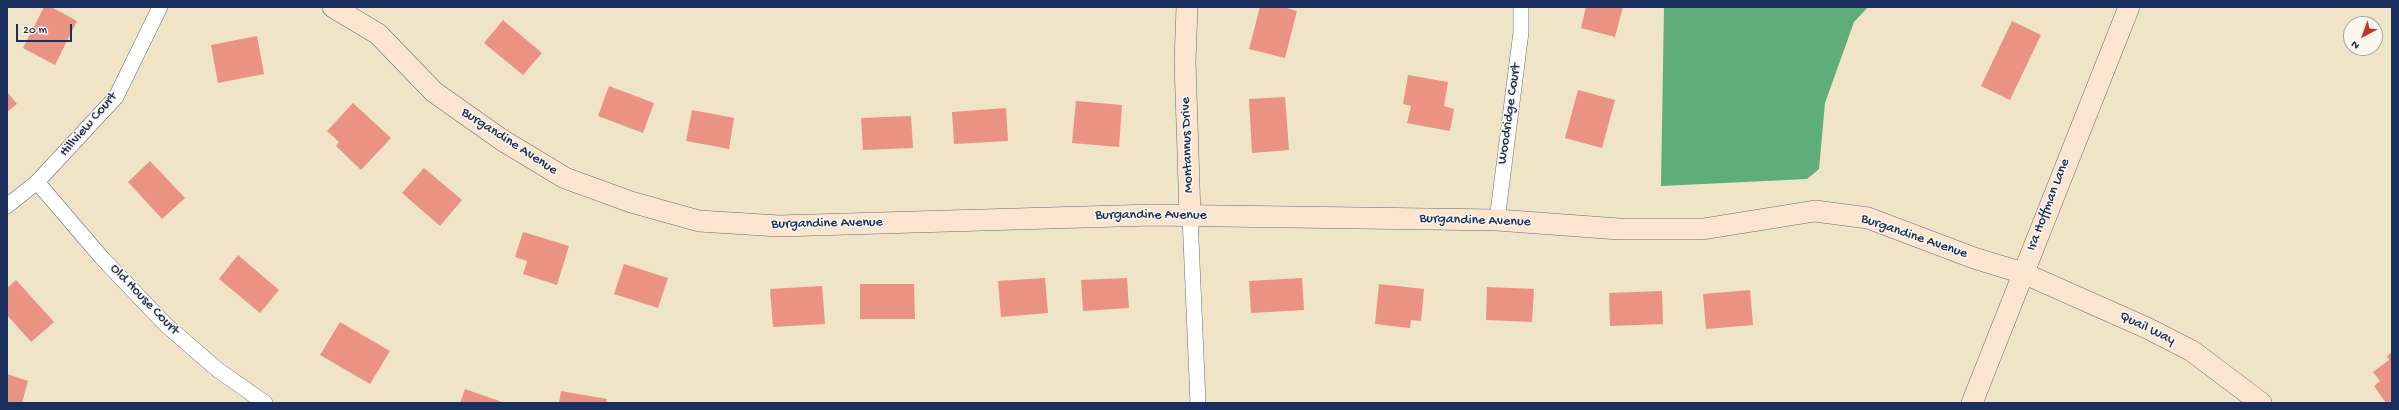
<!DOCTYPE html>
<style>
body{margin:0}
#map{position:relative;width:2399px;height:410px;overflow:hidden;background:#efe4c6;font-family:"Gochi Hand",sans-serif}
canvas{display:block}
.frame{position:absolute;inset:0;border:8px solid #1b2f5e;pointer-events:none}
.north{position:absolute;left:2343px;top:16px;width:40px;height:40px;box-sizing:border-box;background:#fbf7ec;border:1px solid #a1a7b3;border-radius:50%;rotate:221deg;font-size:11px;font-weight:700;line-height:16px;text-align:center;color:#1b2f5e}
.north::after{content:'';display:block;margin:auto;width:14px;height:18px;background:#c8321e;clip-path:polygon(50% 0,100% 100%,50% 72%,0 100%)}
.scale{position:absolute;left:16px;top:24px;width:56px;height:18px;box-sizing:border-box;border:2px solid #1b2f5e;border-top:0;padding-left:5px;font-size:12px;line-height:14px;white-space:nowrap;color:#1b2f5e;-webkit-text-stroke:3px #fbf7ec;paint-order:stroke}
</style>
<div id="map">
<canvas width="2399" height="410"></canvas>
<div class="frame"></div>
<div class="north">N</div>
<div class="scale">20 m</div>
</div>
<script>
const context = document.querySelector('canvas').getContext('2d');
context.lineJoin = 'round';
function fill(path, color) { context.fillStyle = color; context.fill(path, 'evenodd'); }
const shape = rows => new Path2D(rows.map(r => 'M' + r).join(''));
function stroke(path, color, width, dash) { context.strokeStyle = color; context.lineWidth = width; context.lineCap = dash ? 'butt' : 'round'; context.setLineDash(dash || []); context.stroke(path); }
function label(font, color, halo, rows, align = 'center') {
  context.font = font + ' "Gochi Hand",sans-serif'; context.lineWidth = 3; context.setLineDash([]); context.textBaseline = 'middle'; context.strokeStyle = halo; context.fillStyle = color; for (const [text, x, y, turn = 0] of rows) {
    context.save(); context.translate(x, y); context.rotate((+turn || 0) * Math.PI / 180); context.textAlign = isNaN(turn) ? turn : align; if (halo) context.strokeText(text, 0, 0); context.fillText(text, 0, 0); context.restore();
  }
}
fill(shape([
 [1664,7,1868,7,1854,22,1825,103,1819,169,1807,179,1661,186]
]), '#5fad78');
fill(shape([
 [44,7,51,7,77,21,55,65,23,48],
 [1260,7,1283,7,1297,11,1285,58,1249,49],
 [1586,7,1623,7,1615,37,1581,28],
 [503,20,542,53,523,75,484,43],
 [2012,21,2041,35,2010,100,1981,86],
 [257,36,264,74,218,83,211,45],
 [1408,75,1448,82,1444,106,1454,109,1450,131,1407,123,1411,106,1403,104],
 [609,86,654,103,643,133,598,116],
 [1578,90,1615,100,1602,148,1565,138],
 [7,92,17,104,7,112],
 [1285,97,1289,150,1252,153,1249,99],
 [1076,101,1122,105,1119,147,1072,143],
 [353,103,391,138,361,170,336,146,339,142,327,131],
 [1006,108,1008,141,954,144,952,112],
 [692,110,734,118,729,149,686,141],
 [911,116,913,148,863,150,861,118],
 [150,161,185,198,162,219,128,182],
 [424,168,462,200,440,226,402,193],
 [523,232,569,246,557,285,523,274,527,261,515,257],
 [238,255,279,290,260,313,219,279],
 [624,264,668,278,658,308,614,294],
 [1045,278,1048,313,1001,317,998,281],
 [1127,278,1129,308,1083,311,1081,280],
 [1302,278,1304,310,1251,313,1249,281],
 [16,280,54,322,31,342,7,315,7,288],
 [860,284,914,284,915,319,860,319],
 [1379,284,1424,289,1421,321,1411,320,1410,328,1375,324],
 [822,286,825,324,773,327,770,289],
 [1487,287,1534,289,1532,322,1486,320],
 [1750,290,1753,325,1706,329,1703,294],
 [1662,291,1663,324,1610,326,1609,293],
 [340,322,390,351,370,384,320,355],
 [2392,352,2392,401,2386,403,2374,386,2380,381,2373,372,2389,360,2387,356],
 [7,374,28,381,22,403,7,403],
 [465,389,505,403,460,403],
 [561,391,607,399,606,403,559,403]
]), '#ea9284');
const street = shape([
 [37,182,102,258,166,325,218,370,265,403],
 [7,206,37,182,116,97,160,7],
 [1190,216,1198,403],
 [1497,220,1521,32,1521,7]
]);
const secondary = shape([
 [333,7,378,34,434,92,502,140,565,178,631,202,699,221,779,226,1152,215,1497,220,1619,229,1703,229,1815,211,1868,218,1974,258,2023,273,2147,328,2192,351,2261,403],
 [1187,7,1185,62,1190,216],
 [1972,403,2129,7]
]);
stroke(street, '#656e82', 16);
stroke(secondary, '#656e82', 22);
stroke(street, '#fff', 15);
stroke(secondary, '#fce5cf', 21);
label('14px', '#1b2f5e', '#fbf7ec', [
 ["Woodridge Court",1510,114,-82],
 ["Hillview Court",89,125,-49],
 ["Burgandine Avenue",509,142,33],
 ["Montannus Drive",1188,145,-92],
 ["Ira Hoffman Lane",2049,205,-69],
 ["Burgandine Avenue",1151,216],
 ["Burgandine Avenue",1475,221,2],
 ["Burgandine Avenue",827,224,-1],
 ["Burgandine Avenue",1914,237,19],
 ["Old House Court",144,300,46],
 ["Quail Way",2147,329,26]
]);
</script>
